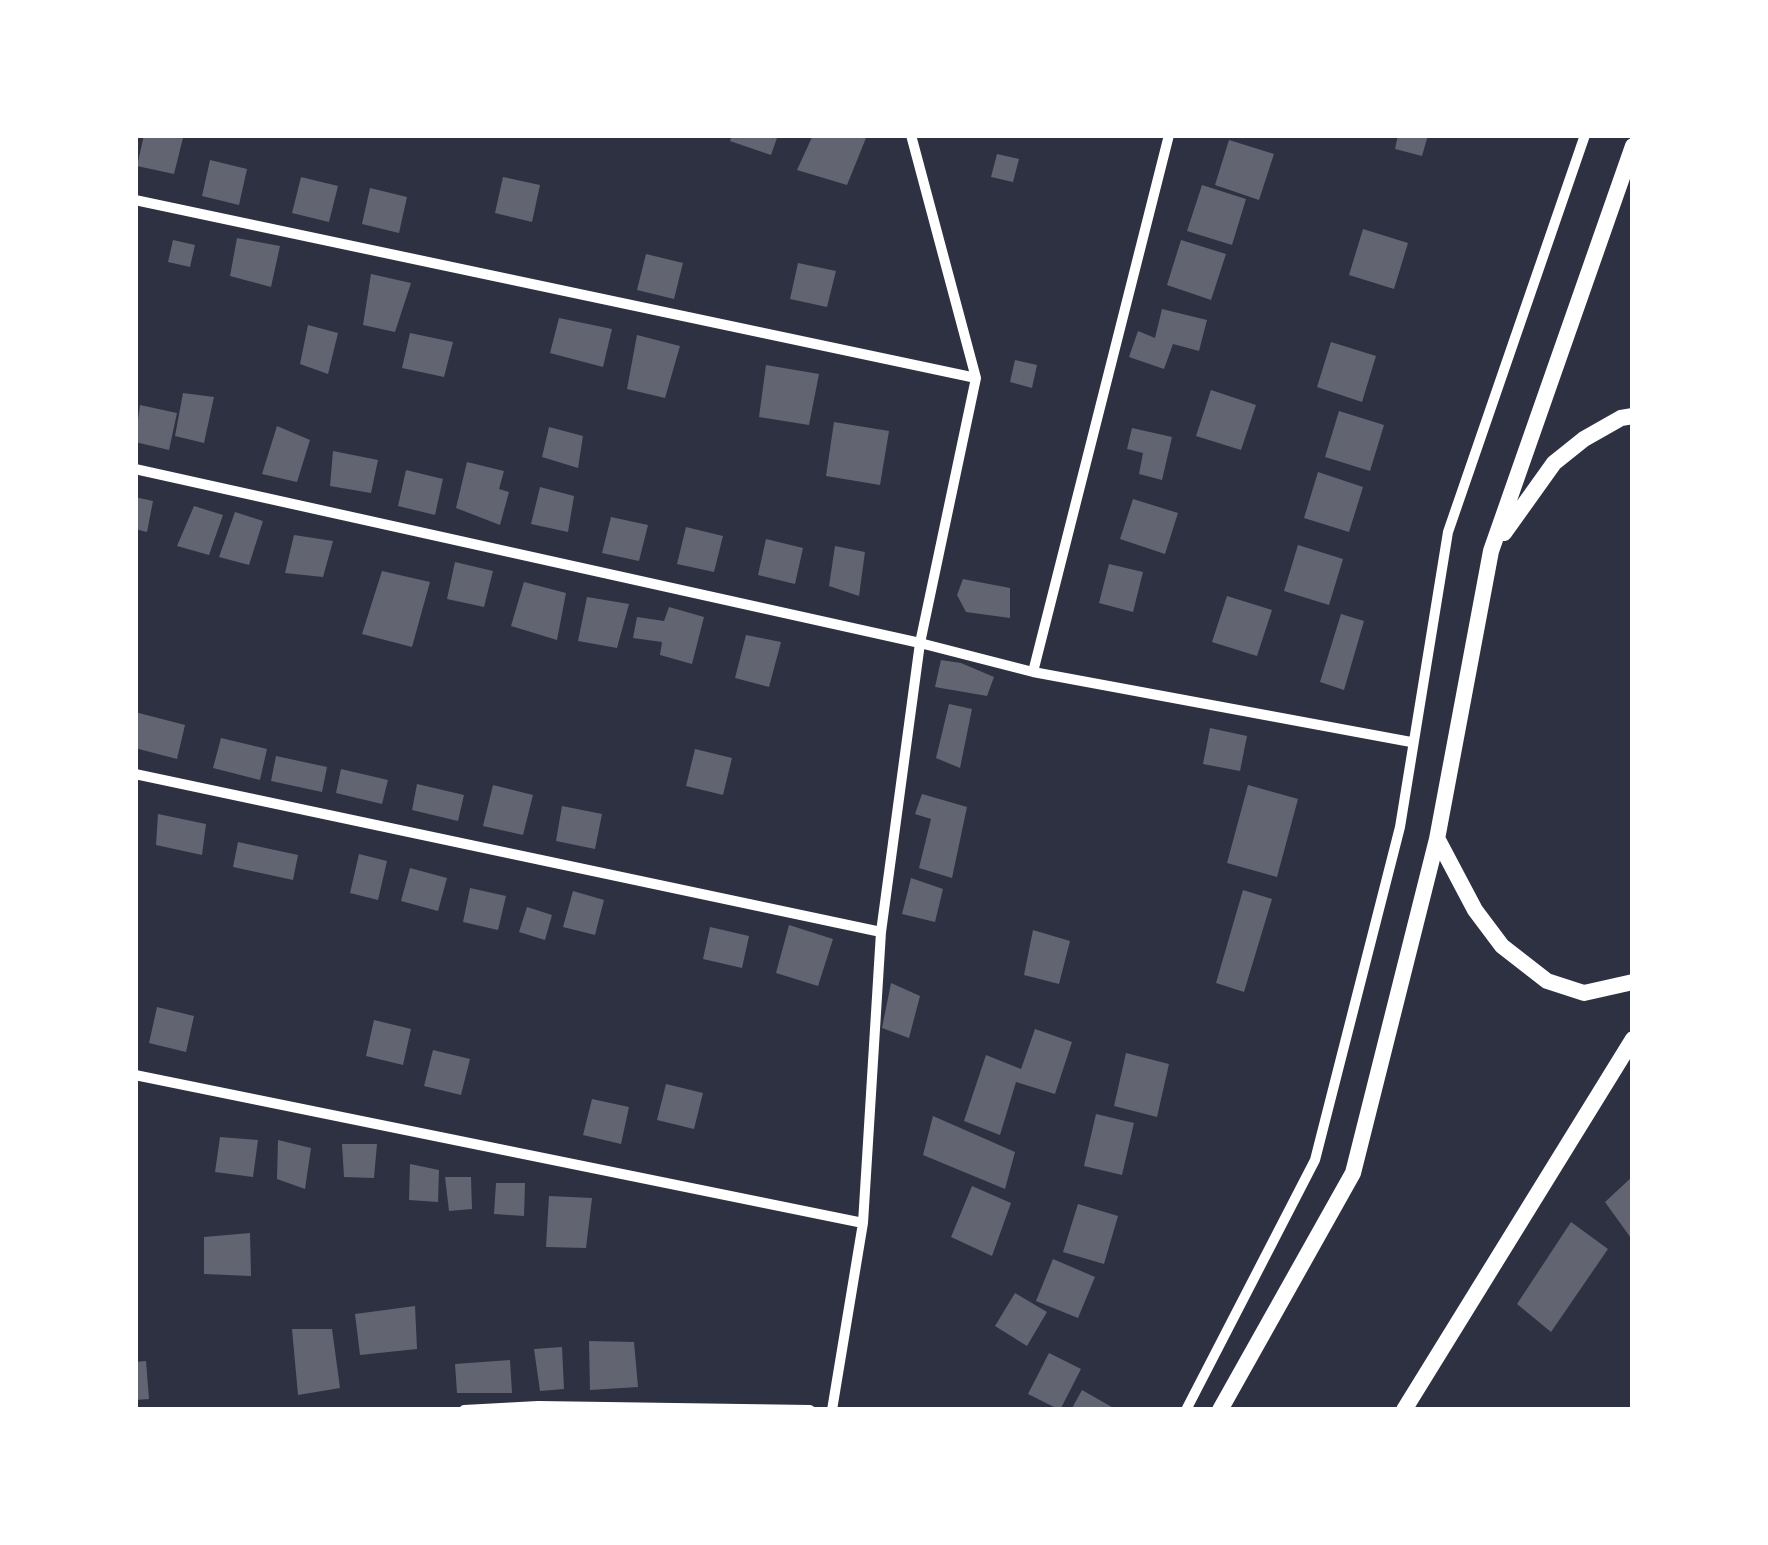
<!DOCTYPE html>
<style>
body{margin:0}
#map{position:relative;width:1768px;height:1545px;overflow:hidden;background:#2d3142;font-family:Ubuntu,sans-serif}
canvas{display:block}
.frame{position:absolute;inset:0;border:138px solid #fff;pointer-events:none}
</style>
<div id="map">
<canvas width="1768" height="1545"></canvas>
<div class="frame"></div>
</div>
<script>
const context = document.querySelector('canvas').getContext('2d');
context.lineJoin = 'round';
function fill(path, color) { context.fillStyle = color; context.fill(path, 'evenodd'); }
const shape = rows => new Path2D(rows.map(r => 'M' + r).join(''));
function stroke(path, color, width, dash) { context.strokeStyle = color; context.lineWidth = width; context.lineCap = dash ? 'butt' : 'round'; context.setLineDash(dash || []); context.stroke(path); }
fill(shape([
 [144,135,183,138,174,174,137,166],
 [732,135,778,135,771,155,730,141],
 [813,135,866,138,847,185,797,170],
 [1398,135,1428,135,1422,156,1395,149],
 [1229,140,1274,154,1259,200,1215,185],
 [997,154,1019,159,1013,182,991,177],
 [210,160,247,169,239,205,202,196],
 [301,177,338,186,329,222,292,213],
 [503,177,540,185,532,222,495,213],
 [1202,185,1246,199,1232,245,1187,231],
 [370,188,407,197,399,233,362,224],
 [1363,229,1408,243,1394,289,1349,275],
 [237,238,280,246,271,287,230,276],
 [173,240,195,245,190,267,168,262],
 [1181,240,1226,254,1211,300,1167,285],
 [646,254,683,263,674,299,637,290],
 [798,263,836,271,827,307,790,299],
 [371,274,411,283,395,332,363,325],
 [1162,309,1207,320,1199,351,1173,344,1164,369,1129,357,1138,331,1155,338],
 [559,318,612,329,603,367,550,353],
 [308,325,338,333,328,374,300,364],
 [410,333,453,342,444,377,402,368],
 [637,335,680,346,665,398,627,389],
 [1331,342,1376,356,1362,402,1317,387],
 [1015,360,1037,365,1032,388,1010,382],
 [766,365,819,374,809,425,759,417],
 [1211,390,1256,405,1241,450,1196,436],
 [183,393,214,397,204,443,175,436],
 [140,405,177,413,169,450,135,442],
 [1339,411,1384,425,1370,471,1325,457],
 [834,422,889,431,880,485,826,476],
 [277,426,310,440,297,482,262,474],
 [549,427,583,436,578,468,542,457],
 [1132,428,1172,437,1162,480,1139,474,1143,453,1127,449],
 [333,451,378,460,371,493,330,486],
 [467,462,504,471,499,489,509,492,500,525,456,508],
 [406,470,443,479,435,515,398,506],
 [1318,472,1363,487,1349,532,1304,518],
 [540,487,574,496,568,532,531,524],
 [135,497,153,501,147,532,135,529],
 [1133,499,1178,513,1165,554,1120,539],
 [194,506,223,515,209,555,177,546],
 [235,512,263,521,249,565,219,557],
 [611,517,648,525,639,561,602,553],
 [686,527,723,536,714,572,677,564],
 [294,535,333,541,323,577,285,573],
 [766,539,803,548,795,584,758,575],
 [1298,545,1343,559,1329,605,1284,591],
 [835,546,865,552,859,596,829,586],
 [455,562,493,571,484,607,447,599],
 [1109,564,1143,572,1133,612,1099,603],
 [382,571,430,582,412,647,362,634],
 [963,579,1010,588,1010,618,966,612,957,595],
 [524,582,566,593,557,640,511,626],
 [1227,596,1272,610,1257,656,1212,642],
 [587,597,629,604,617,648,578,641],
 [669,607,704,617,692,664,660,655,662,642,633,638,637,617,664,621],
 [1341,614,1364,621,1344,690,1320,682],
 [746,635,781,642,769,687,735,678],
 [941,660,961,663,994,677,987,696,935,687],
 [949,704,972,709,960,768,936,758],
 [135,712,185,725,177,759,135,748],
 [1210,728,1247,736,1240,771,1203,764],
 [221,738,267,749,260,780,213,768],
 [695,749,732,758,723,795,686,786],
 [276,756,327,767,322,792,271,781],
 [341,769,388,780,382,804,336,793],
 [417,784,464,795,458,821,412,810],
 [493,785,533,795,523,835,483,826],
 [1248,785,1298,799,1277,877,1227,863],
 [922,794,967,807,952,878,919,868,931,819,915,814],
 [562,806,602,814,595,849,556,841],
 [158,814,206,824,202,855,156,845],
 [238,842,298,855,293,880,233,867],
 [359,854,387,861,378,900,350,893],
 [410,868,447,878,438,911,401,901],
 [911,878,943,889,935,922,902,914],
 [470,888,506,896,498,930,463,922],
 [1243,890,1272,899,1244,992,1216,983],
 [573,891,604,900,595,935,563,927],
 [527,907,552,915,545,940,519,932],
 [789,925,833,939,818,986,776,973],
 [710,927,749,936,742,968,703,959],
 [1033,930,1070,941,1059,984,1024,975],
 [891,983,920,996,909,1038,882,1028],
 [157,1007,194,1016,186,1052,149,1043],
 [374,1020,411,1029,403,1065,366,1056],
 [1035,1029,1072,1042,1055,1094,1016,1082,1000,1135,964,1121,986,1055,1021,1069],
 [433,1050,470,1059,461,1095,424,1086],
 [1126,1053,1169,1064,1157,1117,1114,1106],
 [666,1084,703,1093,694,1129,657,1120],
 [592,1099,629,1107,621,1144,583,1135],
 [1096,1114,1134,1123,1122,1175,1084,1166],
 [933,1116,1015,1152,1005,1189,923,1155],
 [220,1137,258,1140,253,1177,215,1172],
 [278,1140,311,1148,305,1189,277,1179],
 [342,1144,377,1144,374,1178,344,1177],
 [410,1164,439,1170,438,1202,409,1200],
 [1633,1176,1633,1241,1605,1202],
 [445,1177,471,1177,472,1209,449,1211],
 [496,1183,525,1183,524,1216,494,1214],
 [972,1186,1011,1203,992,1256,951,1237],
 [549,1196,592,1198,586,1248,546,1247],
 [1078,1204,1118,1216,1104,1264,1063,1252],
 [1571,1222,1608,1249,1551,1332,1517,1304],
 [250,1233,251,1276,204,1274,204,1237],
 [1053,1259,1095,1277,1078,1318,1036,1301],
 [1015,1293,1047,1312,1027,1346,995,1326],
 [415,1306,417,1349,360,1355,355,1314],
 [292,1329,332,1329,340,1388,298,1395],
 [589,1341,634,1342,638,1387,590,1390],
 [562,1347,564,1389,540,1391,534,1349],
 [1049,1353,1081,1369,1060,1410,1028,1394],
 [510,1360,512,1393,457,1393,455,1364],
 [146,1361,149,1399,135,1400,135,1362],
 [1082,1390,1117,1410,1071,1410]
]), '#626471');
stroke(shape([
 [135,200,976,378],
 [135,469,920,643,1033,672,1411,742],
 [1033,672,1169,135],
 [135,774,881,932],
 [135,1075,863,1223],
 [464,1410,538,1406,810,1410],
 [832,1410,863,1223,881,932,920,643,976,378,911,135],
 [1186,1410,1315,1160,1400,827,1448,532,1585,135]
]), '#fff', 10);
stroke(shape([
 [1504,533,1554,463,1584,439,1621,418,1633,416],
 [1438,840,1475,910,1502,946,1547,981,1584,993,1633,982],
 [1220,1410,1353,1173,1437,839,1491,551,1633,146],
 [1404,1410,1633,1039]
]), '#fff', 16);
</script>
